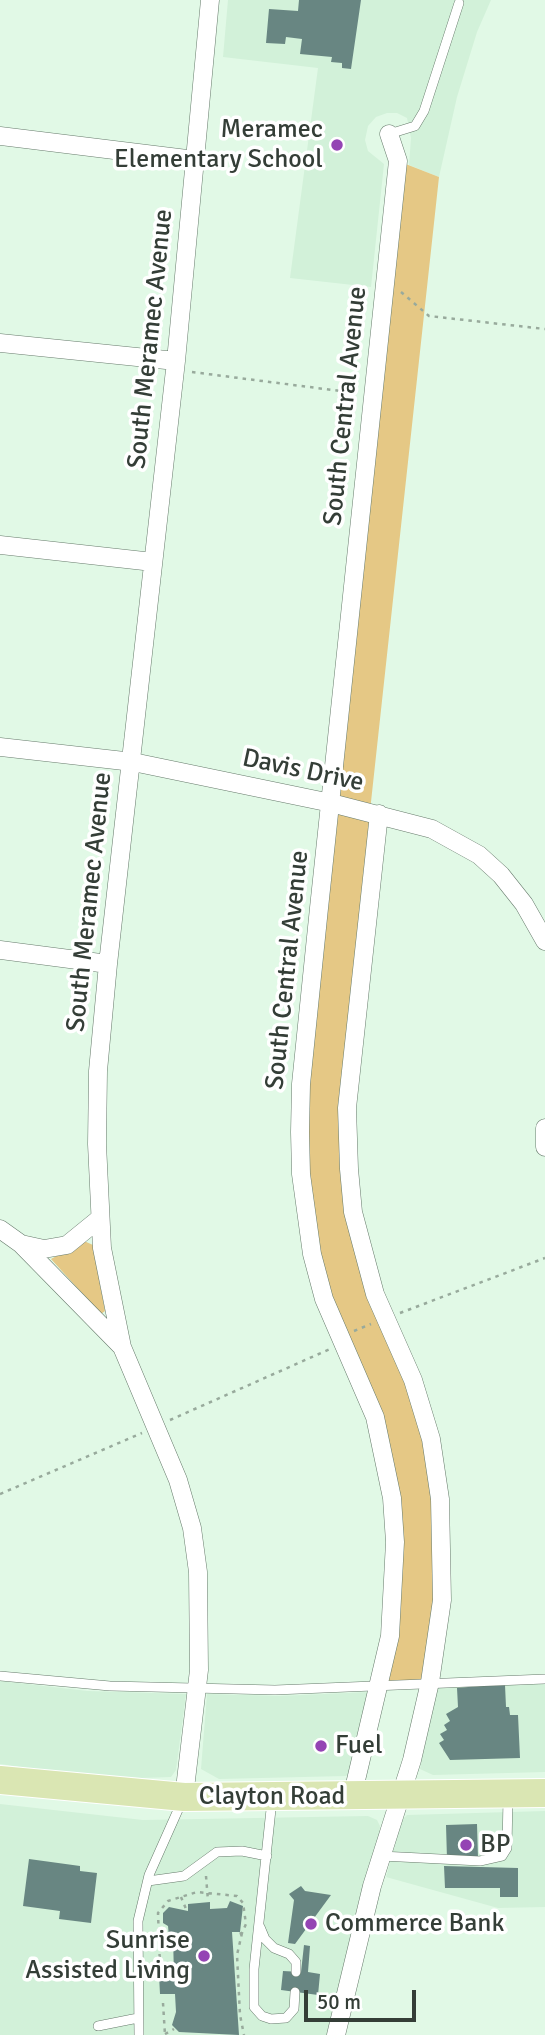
<!DOCTYPE html>
<style>
body{margin:0}
#map{position:relative;width:545px;height:2035px;overflow:hidden;background:#e1f9e6;font-family:Signika,sans-serif}
canvas{display:block}
.scale{position:absolute;left:304px;top:1990px;width:112px;height:32px;box-sizing:border-box;border:4px solid #343e37;border-top:0;padding-left:9px;font-size:21px;line-height:24px;white-space:nowrap;color:#343e37;-webkit-text-stroke:5px #fff;paint-order:stroke}
</style>
<div id="map">
<canvas width="545" height="2035"></canvas>
<div class="scale">50 m</div>
</div>
<script>
const context = document.querySelector('canvas').getContext('2d');
context.lineJoin = 'round';
function fill(path, color) { context.fillStyle = color; context.fill(path, 'evenodd'); }
const shape = rows => new Path2D(rows.map(r => 'M' + r).join(''));
function stroke(path, color, width, dash) { context.strokeStyle = color; context.lineWidth = width; context.lineCap = dash ? 'butt' : 'round'; context.setLineDash(dash || []); context.stroke(path); }
function label(font, color, halo, rows, align = 'center') {
  context.font = font + ' Signika,sans-serif'; context.lineWidth = 7; context.setLineDash([]); context.textBaseline = 'middle'; context.strokeStyle = halo; context.fillStyle = color; for (const [text, x, y, turn = 0] of rows) {
    context.save(); context.translate(x, y); context.rotate((+turn || 0) * Math.PI / 180); context.textAlign = isNaN(turn) ? turn : align; if (halo) context.strokeText(text, 0, 0); context.fillText(text, 0, 0); context.restore();
  }
}
fill(shape([
 [228,0,491,0,477,32,457,97,439,177,409,165,411,138,407,118,397,113,387,113,376,117,368,126,365,140,368,151,384,164,371,287,290,278,318,68,223,57],
 [0,1681,88,1691,186,1694,176,1770,171,1777,141,1778,68,1774,0,1764],
 [545,1684,545,1772,433,1775,420,1769,437,1686],
 [369,1692,350,1771,346,1776,219,1779,201,1769,207,1694,280,1696],
 [0,1804,143,1820,368,1816,377,1820,380,1826,379,1842,359,1899,328,2035,0,2035],
 [545,1811,545,1907,498,1908,386,1877,402,1820,407,1815]
]), '#d2f1d9');
fill(shape([
 [398,161,439,177,370,811,349,1169,392,1334,440,1499,430,1682,378,1685,390,1636,384,1456,340,1337,301,1174],
 [84,1241,93,1245,105,1311,101,1314,51,1259]
]), '#e5c885');
fill(shape([
 [299,0,361,0,351,69,342,68,342,63,331,62,332,57,300,54,302,39,286,37,285,44,266,43,269,9,298,11],
 [491,1685,505,1685,506,1707,509,1707,510,1715,518,1715,520,1758,450,1760,439,1743,444,1740,440,1734,447,1730,444,1725,450,1721,446,1714,458,1707,457,1688],
 [477,1824,478,1858,447,1859,446,1825],
 [29,1859,80,1866,80,1871,97,1873,91,1923,59,1919,60,1911,23,1906],
 [444,1866,518,1868,518,1897,500,1897,500,1888,445,1888],
 [301,1886,305,1891,331,1895,295,1944,288,1943,294,1900,289,1894],
 [230,1901,243,1906,240,1932,232,1932,239,2035,179,2032,172,2025,176,2012,175,1994,160,1994,159,1975,174,1975,173,1937,169,1937,168,1926,163,1923,163,1913,169,1907,188,1911,188,1904,210,1902,210,1909,227,1908],
 [304,1945,310,1946,308,1972,320,1974,318,1995,281,1990,283,1971,301,1972]
]), '#688682');
const lane = shape([
 [389,134,415,126,424,111,459,3],
 [0,1676,110,1686,275,1690,545,1679],
 [272,1800,254,1969,254,2007,262,2016,271,2019,286,2018,294,2009,295,1992],
 [381,1856,480,1861,502,1856,507,1848,508,1797],
 [148,1881,184,1876,217,1852,242,1851,267,1856],
 [260,1927,265,1939,274,1948,289,1954,296,1962,296,1972],
 [98,2026,138,2018],
 [139,2035,138,1921,149,1875,182,1801]
]);
const street = shape([
 [0,136,195,160],
 [0,343,176,361],
 [0,545,153,562],
 [0,747,133,762,331,803,432,829,479,855,501,875,524,904,545,941],
 [0,950,108,964],
 [545,1128,545,1147],
 [0,1229,21,1244,122,1347],
 [21,1244,44,1249,67,1245,99,1219],
 [184,1797,199,1670,198,1572,192,1528,178,1480,122,1347,102,1248,97,1144,98,1071,108,964,176,361,210,0],
 [352,1797,390,1636,395,1542,392,1498,375,1417,324,1299,312,1254,301,1174,300,1132,301,1084,319,908,398,161,389,134],
 [336,2035,372,1886,412,1760,430,1682,442,1600,440,1499,431,1439,413,1380,375,1294,353,1212,349,1169,347,1108,379,814]
]);
const primary = shape([
 [0,1780,184,1797,545,1793]
]);
stroke(lane, '#677b6c', 10);
stroke(street, '#677b6c', 19);
stroke(primary, '#fff', 30);
stroke(shape([
 [401,292,429,316,545,329],
 [192,372,356,393],
 [400,1313,545,1258],
 [354,1331,371,1324],
 [170,1420,330,1349],
 [0,1494,142,1433],
 [206,1876,208,1901],
 [181,1897,186,1909],
 [242,1933,237,1955,240,2015,244,2035],
 [160,1966,158,1913,168,1901,197,1892,237,1896,243,1903,246,1924,242,1933,235,1935],
 [163,2003,165,2035],
 [165,2034,174,2029]
]), '#98aa9c', 2.5, [3.5, 5]);
stroke(lane, '#fff', 9);
stroke(street, '#fff', 18);
stroke(primary, '#dae6b3', 28);
for (const [x, y, r, color] of [
 [337,145,7,"#9444b4"],
 [321,1746,7,"#9444b4"],
 [466,1845,7,"#9444b4"],
 [311,1924,7,"#9444b4"],
 [204,1956,7,"#9444b4"]
]) { const dot = new Path2D(); dot.arc(x, y, r, 0, 2 * Math.PI); context.fillStyle = color; context.fill(dot); stroke(dot, '#fff', 2.5); }
label('26px', '#343e37', '#fff', [
 ["Meramec",323,130,"right"],
 ["Elementary School",323,160,"right"],
 ["Fuel",335,1746],
 ["BP",480,1845],
 ["Commerce Bank",325,1924],
 ["Sunrise",190,1941,"right"],
 ["Assisted Living",190,1971,"right"]
], 'left');
label('26px', '#343e37', '#fff', [
 ["South Meramec Avenue",151,339,-84],
 ["South Central Avenue",346,406,-84],
 ["Davis Drive",303,771,12],
 ["South Meramec Avenue",90,902,-84],
 ["South Central Avenue",288,970,-84],
 ["Clayton Road",272,1797]
]);
</script>
